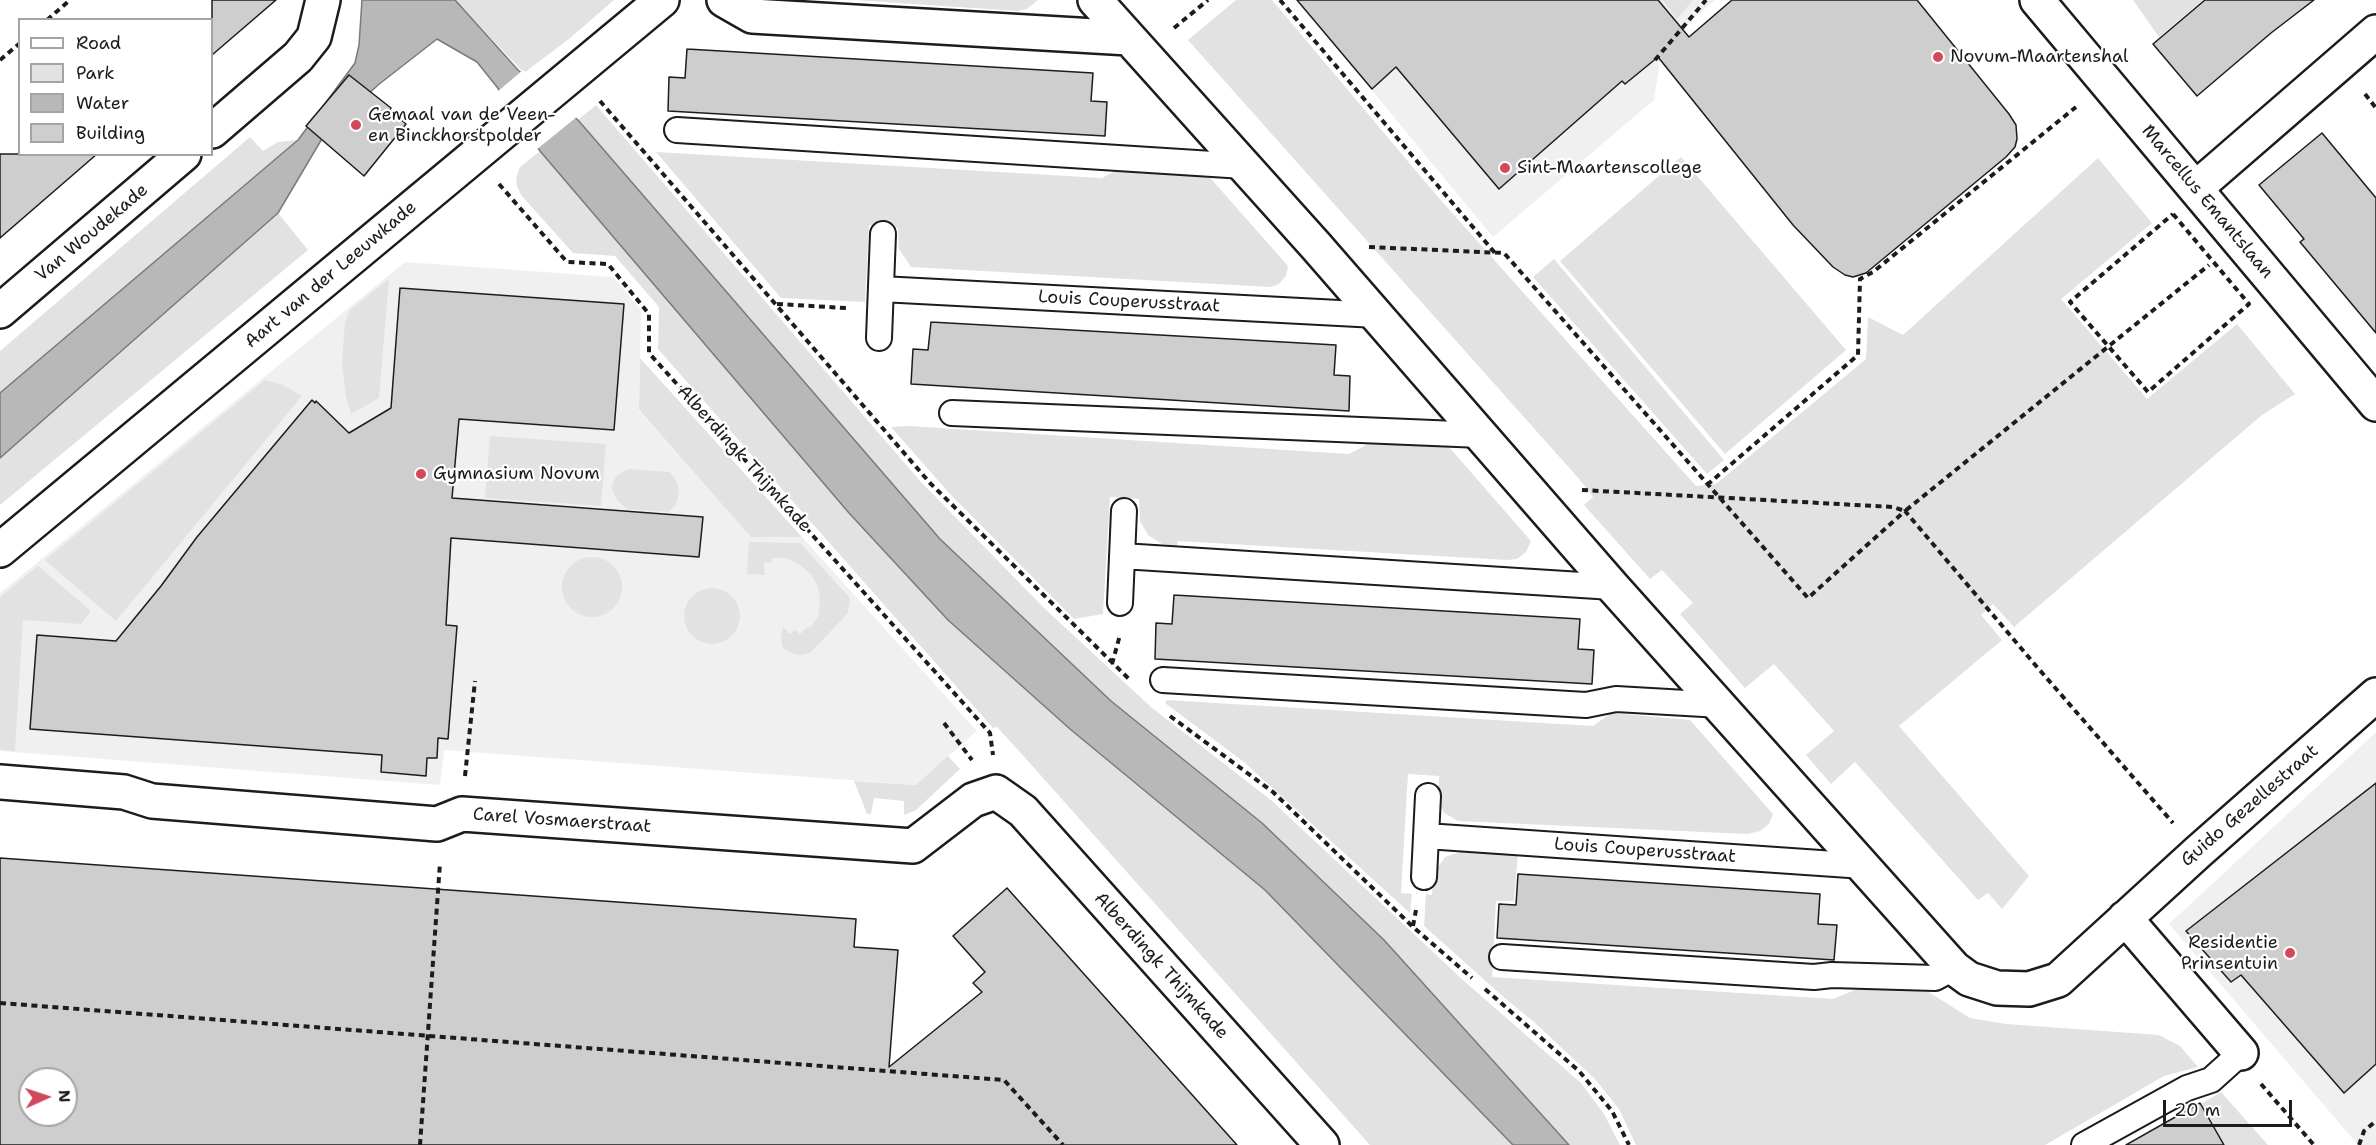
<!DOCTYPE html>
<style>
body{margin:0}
#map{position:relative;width:2376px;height:1145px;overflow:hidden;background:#fff;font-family:"Shantell Sans",sans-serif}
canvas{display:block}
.legend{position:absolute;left:18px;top:18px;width:195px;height:138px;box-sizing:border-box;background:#fff;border:2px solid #a4a4a4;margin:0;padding:8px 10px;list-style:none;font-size:18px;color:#1c1c1c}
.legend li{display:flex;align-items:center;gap:12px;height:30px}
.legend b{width:30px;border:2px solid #a4a4a4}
.north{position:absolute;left:18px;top:1067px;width:60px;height:60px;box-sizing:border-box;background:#fff;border:2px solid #a4a4a4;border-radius:50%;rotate:87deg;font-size:16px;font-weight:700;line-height:24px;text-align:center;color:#1c1c1c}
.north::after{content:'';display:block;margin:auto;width:21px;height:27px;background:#d1495b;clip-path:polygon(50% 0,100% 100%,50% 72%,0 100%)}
.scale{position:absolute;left:2163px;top:1100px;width:129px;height:27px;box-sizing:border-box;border:3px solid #1c1c1c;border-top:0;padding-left:8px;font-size:18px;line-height:21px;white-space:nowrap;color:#1c1c1c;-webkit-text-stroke:4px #fff;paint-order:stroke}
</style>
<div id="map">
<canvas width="2376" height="1145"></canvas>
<ul class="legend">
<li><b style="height:8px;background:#fff"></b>Road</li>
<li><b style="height:16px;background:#e2e2e2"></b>Park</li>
<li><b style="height:16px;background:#b8b8b8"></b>Water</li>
<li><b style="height:16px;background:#cecece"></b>Building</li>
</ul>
<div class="north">N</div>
<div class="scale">20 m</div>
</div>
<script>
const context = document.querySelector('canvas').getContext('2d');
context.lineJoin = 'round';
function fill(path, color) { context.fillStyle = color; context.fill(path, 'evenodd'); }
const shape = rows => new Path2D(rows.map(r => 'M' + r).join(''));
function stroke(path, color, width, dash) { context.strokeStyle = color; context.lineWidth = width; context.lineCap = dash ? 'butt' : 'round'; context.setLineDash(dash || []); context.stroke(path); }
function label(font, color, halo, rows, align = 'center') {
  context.font = font + ' "Shantell Sans",sans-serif'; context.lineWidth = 4.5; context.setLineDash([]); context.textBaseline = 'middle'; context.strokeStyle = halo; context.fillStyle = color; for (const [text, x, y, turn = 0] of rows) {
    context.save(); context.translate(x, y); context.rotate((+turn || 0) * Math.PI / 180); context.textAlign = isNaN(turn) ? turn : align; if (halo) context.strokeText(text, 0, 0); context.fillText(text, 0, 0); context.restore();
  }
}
fill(shape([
 [1297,0,1715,0,1662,47,1654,100,1493,237],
 [405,262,613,277,641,310,639,411,751,536,802,537,977,731,916,785,444,750,440,785,0,751,0,593],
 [2376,732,2376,1145,2358,1145,2169,924]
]), '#f0f0f0');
fill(shape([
 [455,0,614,0,569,39,524,73],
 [855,0,1038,0,1027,9,1017,11],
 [1236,0,1272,0,1438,197,1696,486,1716,484,1866,359,1868,317,1903,335,2098,158,2152,223,2061,299,2147,399,2237,324,2295,394,2262,415,2014,627,1993,604,1981,615,2002,640,1899,726,2029,876,2002,909,1988,893,1978,900,1855,762,1831,784,1806,755,1834,731,1774,664,1745,688,1680,614,1693,603,1662,570,1650,579,1584,505,1593,497,1580,480,1188,40],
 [1662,0,1693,0,1677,19],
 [2133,0,2203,0,2159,37],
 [596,105,920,481,1044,608,1151,707,1272,801,1464,981,1581,1083,1604,1114,1620,1145,1569,1145,1384,940,1262,823,1111,701,940,539,578,120],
 [250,137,263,151,278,142,298,140,0,393,0,351],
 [540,151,849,513,948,620,1070,729,1265,890,1513,1145,1370,1145,1019,751,997,727,993,728,658,349,659,307,615,256,573,253,521,195,517,186,516,178,520,167],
 [656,152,1102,178,1125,166,1205,172,1288,266,1286,276,1279,284,1271,287,911,267,899,249,898,228,869,225,865,302,781,298],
 [1681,157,1846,350,1725,454,1560,261],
 [278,213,308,250,0,505,0,458],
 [1554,259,1724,460,1707,474,1533,277],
 [389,279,379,398,351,414,346,396,342,362,345,322,350,310],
 [640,358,802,537,751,537,639,410],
 [265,380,283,385,302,396,116,621,45,560],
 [909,426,1349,454,1368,444,1449,447,1531,541,1526,552,1517,559,1507,560,1178,541,1177,546,1162,544,1148,535,1140,521,1139,499,1110,497,1103,614,1074,619,950,494,891,427],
 [490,436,606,444,601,506,485,498],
 [629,469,670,472,677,482,679,492,676,505,668,512,627,509,617,500,611,487,617,475],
 [749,542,800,543,850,598,848,613,811,652,801,655,791,653,783,648,781,639,783,627,790,634,795,630,800,634,808,627,810,628,818,617,820,601,818,587,811,574,799,564,786,558,772,558,772,562,764,563,765,575,747,574],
 '562 587a30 30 0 1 1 60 0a30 30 0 1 1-60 0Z',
 [38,566,91,611,81,624,23,620,15,751,0,750,0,597],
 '684 616a28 28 0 1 1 56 0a28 28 0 1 1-56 0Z',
 [1167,700,1593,726,1611,713,1690,720,1773,814,1769,824,1760,831,1748,834,1458,821,1444,813,1438,799,1439,776,1408,774,1401,893,1412,894,1410,913,1244,762,1165,703],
 [948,756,960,769,916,810,904,815,904,801,874,798,871,814,867,814,854,781,916,785],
 [1463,851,1518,854,1514,901,1496,901,1492,977,1833,999,1862,987,1927,991,1970,1018,2006,1024,2159,1035,2180,1046,2198,1067,2164,1076,2045,1145,1636,1145,1619,1109,1595,1079,1534,1022,1507,1000,1424,926,1426,894,1432,895,1433,875,1445,857],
 [2221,1092,2268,1145,2224,1145,2201,1104]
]), '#e2e2e2');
const water = shape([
 [362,0,455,0,518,70,578,120,940,539,1111,701,1262,823,1384,940,1569,1145,1513,1145,1265,890,1070,729,948,620,849,513,540,151,497,87,477,62,437,39,378,85,323,137,278,213,0,458,0,393,298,140,355,63,359,45,362,0]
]);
fill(water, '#b8b8b8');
stroke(water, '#7a7a7a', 1.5);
fill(shape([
 [523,70,578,116,536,150,497,92]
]), '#fff');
const building = shape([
 [212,0,276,0,212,55,212,0],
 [1297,0,1658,0,1689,37,1732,0,1917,0,2009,114,2016,125,2017,139,2015,147,2006,157,1866,273,1853,277,1845,275,1833,267,1793,225,1658,57,1625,84,1622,81,1499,189,1396,67,1372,89,1297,0],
 [2205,0,2314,0,2271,33,2197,96,2153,44,2205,0],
 [687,49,1093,73,1091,101,1107,102,1105,136,668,111,669,77,685,78,687,49],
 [349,75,391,108,390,110,406,124,364,176,306,126,349,75],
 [2322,133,2376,198,2376,333,2300,242,2304,239,2259,185,2322,133],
 [0,154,97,154,0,238,0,154],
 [400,288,624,304,614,430,459,419,452,498,703,517,699,557,451,538,446,625,457,626,448,739,438,738,437,758,427,758,426,776,381,772,382,755,30,729,37,635,116,641,161,586,197,537,312,400,315,403,316,401,349,433,391,408,400,288],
 [931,322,1336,345,1334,375,1350,376,1349,411,911,384,913,349,928,350,931,322],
 [1174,595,1580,619,1578,649,1594,650,1592,684,1155,659,1156,623,1172,624,1174,595],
 [2376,783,2376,1064,2344,1093,2241,975,2231,982,2186,931,2376,783],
 [0,858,856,919,854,947,898,950,889,1067,982,992,973,983,985,972,953,936,1007,888,1237,1145,0,1145,0,858],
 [30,1079,66,1079,66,1115,30,1115,30,1079],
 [1518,874,1820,894,1818,924,1837,925,1834,960,1497,938,1499,904,1516,905,1518,874],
 [2200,1103,2224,1145,2126,1145,2200,1103]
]);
fill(building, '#cecece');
stroke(building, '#1c1c1c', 1.5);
const service = shape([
 [677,130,1244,166],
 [881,289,1377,315],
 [879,338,883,234],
 [952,413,1481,435],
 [1122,556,1613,587],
 [1120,603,1124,511],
 [1163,680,1586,705,1616,699,1721,705],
 [1426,836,1864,866],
 [1424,877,1428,796],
 [1502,957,1814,977,1832,975,1935,978,1954,968],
 [2084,1145,2187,1088,2211,1080,2241,1053]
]);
const minor = shape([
 [724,0,752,16,1129,38],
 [1095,0,1316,246,1613,587,1954,968,1969,979,1997,988,2029,989,2058,980,2198,852,2376,695],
 [2037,0,2376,404],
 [212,131,298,57,314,37,323,0],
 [2196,188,2376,32],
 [0,311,184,154],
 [0,550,662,0],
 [0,782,124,792,152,801,437,824,462,814,913,846,973,800,996,792,1023,811,1322,1145],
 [2125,918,2241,1053]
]);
stroke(service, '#1c1c1c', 28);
stroke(minor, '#1c1c1c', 38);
stroke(shape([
 [1280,0,1495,253],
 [47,20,70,0],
 [1174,28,1208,0],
 [0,60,20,43],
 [1655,60,1706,0],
 [2365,94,2376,108],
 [600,101,930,483,1129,679],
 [499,184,567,262,608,264,649,314,649,353,990,733,993,755],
 [2173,214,2249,304,2148,392,2070,302,2173,214],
 [1369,247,1504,253,1808,598,1905,511,2037,667,2173,823],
 [777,304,846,308],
 [1707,485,1858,355,1860,279,1873,272,2076,107],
 [1582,490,1893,507,1905,511,2209,265],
 [1112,664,1120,635],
 [1170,716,1273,792,1412,926,1472,978],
 [944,723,972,760],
 [465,776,475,681],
 [1413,926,1416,910],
 [1485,989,1579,1071,1612,1111,1629,1145],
 [0,1003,1004,1080,1063,1145],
 [2261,1084,2314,1145],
 [420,1145,440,863],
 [2359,1145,2364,1131,2376,1121]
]), '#1c1c1c', 4, [6, 4.5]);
stroke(service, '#fff', 24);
stroke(minor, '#fff', 33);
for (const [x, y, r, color] of [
 [1938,57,6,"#d1495b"],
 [356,125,6,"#d1495b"],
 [1505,168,6,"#d1495b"],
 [421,474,6,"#d1495b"],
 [2290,953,6,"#d1495b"]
]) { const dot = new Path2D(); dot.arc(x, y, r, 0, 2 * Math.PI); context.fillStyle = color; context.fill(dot); stroke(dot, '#fff', 2); }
label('18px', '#1c1c1c', '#fff', [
 ["Novum-Maartenshal",1950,57],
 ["Gemaal van de Veen-",368,115],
 ["en Binckhorstpolder",368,136],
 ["Sint-Maartenscollege",1517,168],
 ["Gymnasium Novum",433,474],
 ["Residentie",2278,943,"right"],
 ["Prinsentuin",2278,964,"right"]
], 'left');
label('18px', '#1c1c1c', '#fff', [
 ["Marcellus Emantslaan",2207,202,50],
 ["Van Woudekade",92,233,-40],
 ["Aart van der Leeuwkade",331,275,-40],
 ["Louis Couperusstraat",1129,302,3],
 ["Alberdingk Thijmkade",744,459,48],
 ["Guido Gezellestraat",2250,806,-41],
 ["Carel Vosmaerstraat",562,821,4],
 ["Louis Couperusstraat",1645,851,4],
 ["Alberdingk Thijmkade",1161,966,48]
]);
</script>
